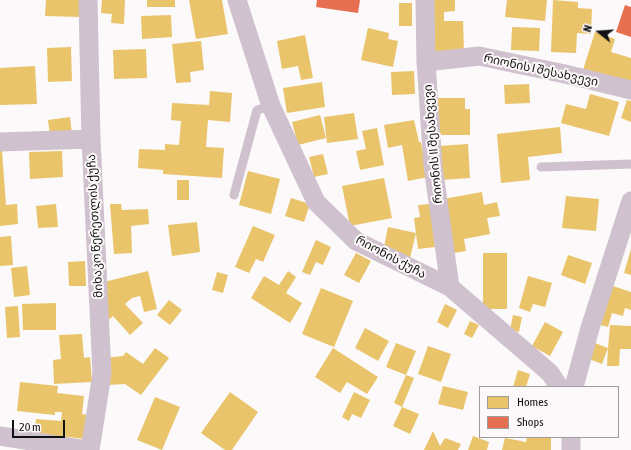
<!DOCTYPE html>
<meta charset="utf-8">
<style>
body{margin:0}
#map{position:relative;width:631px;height:450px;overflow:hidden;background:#fbf9fa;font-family:"Asap Condensed",sans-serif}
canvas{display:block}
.legend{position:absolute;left:479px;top:386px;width:140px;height:52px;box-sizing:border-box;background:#fcf8f9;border:1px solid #9f9c9d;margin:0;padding:5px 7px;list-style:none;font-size:12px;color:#131212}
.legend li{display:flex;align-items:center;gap:8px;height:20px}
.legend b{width:20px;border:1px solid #9f9c9d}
.north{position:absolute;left:579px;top:12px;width:40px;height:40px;-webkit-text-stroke:3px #fcf8f9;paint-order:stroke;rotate:287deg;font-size:11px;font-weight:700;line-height:16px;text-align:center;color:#131212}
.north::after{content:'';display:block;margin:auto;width:14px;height:18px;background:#131212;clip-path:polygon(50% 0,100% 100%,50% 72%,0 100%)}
.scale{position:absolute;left:12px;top:420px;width:53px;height:18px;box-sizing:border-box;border:2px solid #131212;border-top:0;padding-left:5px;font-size:12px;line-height:14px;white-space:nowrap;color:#131212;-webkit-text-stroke:3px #fcf8f9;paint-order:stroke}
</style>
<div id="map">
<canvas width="631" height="450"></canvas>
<ul class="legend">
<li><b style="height:11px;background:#e9c46a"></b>Homes</li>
<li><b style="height:11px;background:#e76f51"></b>Shops</li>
</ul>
<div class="north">N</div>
<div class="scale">20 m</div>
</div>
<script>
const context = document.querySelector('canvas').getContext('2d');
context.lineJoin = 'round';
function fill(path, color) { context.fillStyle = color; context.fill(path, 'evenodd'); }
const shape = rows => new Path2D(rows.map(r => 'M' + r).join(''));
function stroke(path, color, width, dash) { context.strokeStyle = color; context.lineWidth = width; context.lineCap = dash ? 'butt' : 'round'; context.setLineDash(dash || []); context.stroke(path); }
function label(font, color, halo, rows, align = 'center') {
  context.font = font + ' "Asap Condensed","Noto Sans Georgian",sans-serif'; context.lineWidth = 4; context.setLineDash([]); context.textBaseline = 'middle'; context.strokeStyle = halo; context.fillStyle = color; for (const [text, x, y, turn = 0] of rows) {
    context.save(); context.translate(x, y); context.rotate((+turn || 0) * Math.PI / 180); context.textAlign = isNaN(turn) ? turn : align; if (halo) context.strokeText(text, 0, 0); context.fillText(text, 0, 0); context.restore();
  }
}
fill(shape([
 [46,0,80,0,80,17,45,16],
 [102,0,125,0,124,24,111,23,112,14,101,13],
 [147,0,175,0,175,7,147,7],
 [189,0,222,0,228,34,196,39],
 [431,0,455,0,455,11,444,12,444,21,463,21,464,51,433,52],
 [507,0,547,0,545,21,505,17],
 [553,0,578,2,578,8,592,9,591,34,577,33,576,53,551,52],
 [399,3,412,3,412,26,399,26],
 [171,15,172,37,142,39,141,16],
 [512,27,540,28,539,51,511,50],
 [368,28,389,33,388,39,398,41,393,67,361,60],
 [595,32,615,39,611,52,631,58,631,84,583,70],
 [305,35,313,78,301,80,298,66,282,69,277,41],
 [201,41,204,70,190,72,191,82,176,83,172,44],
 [71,47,72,81,48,82,47,48],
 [146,49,147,78,114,79,113,50],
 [35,66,37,104,0,105,0,68],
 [414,71,415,94,392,95,391,72],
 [322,82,325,107,287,113,283,88],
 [529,84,530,103,505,104,504,85],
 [210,91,232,93,230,122,208,120,206,147,224,148,222,178,163,174,163,170,138,168,139,149,165,150,165,144,179,145,181,121,171,120,172,103,209,105],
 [590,94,619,102,609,136,561,123,566,104,586,109],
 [437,98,465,98,465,109,470,109,470,135,438,135],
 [627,100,631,101,631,122,621,118],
 [354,113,358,139,327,143,324,117],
 [320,115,326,138,298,145,292,122],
 [70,117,72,134,50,136,48,120],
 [414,120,419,142,421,142,428,177,408,181,402,145,388,148,384,125],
 [560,127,562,153,528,157,530,180,501,183,497,134],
 [377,128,384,165,360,170,356,151,366,149,362,131],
 [468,144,470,178,441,180,438,146],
 [0,151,2,151,6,205,17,204,18,224,0,226],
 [62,151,63,177,30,179,29,152],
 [323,154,328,174,314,177,309,157],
 [248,171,280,179,271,214,239,205],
 [384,178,392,218,350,226,342,186],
 [177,180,189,180,189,200,177,200],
 [482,192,484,205,497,202,500,216,487,218,490,234,464,239,466,251,448,254,443,199],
 [566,196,599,199,596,231,562,228],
 [291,198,310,204,304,222,285,216],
 [56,204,58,227,38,228,36,206],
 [110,204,121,204,122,210,148,209,149,224,131,226,132,253,114,254],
 [430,204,435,247,418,249,414,218,420,217,418,205],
 [197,222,200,252,172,256,168,225],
 [253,226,275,235,263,262,256,259,249,273,235,267],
 [388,227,416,233,410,258,383,252],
 [11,236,13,265,0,266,0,237],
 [316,240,331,247,323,265,316,262,310,275,302,272],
 [631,249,631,275,624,273],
 [356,253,371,261,359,283,344,275],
 [483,253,507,253,507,309,483,309],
 [568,255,592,263,585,284,561,275],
 [85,261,86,286,69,286,68,262],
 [27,266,30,295,14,297,11,268],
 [148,271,157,309,144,312,140,296,132,298,125,304,143,323,130,335,113,316,110,319,102,317,100,283],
 [288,271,296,277,286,293,302,303,290,323,251,298,264,276,279,285],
 [217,272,228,275,223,293,212,290],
 [528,276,552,283,545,307,533,304,530,312,519,308],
 [607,284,631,292,631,310,625,308,623,316,612,313,608,327,594,323],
 [321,288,353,301,334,347,302,334],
 [169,300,182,310,170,325,157,315],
 [56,303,56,330,23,330,22,304],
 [445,304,457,310,448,328,437,322],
 [18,306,20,337,7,338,5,307],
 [513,315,522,317,519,332,510,330],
 [470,321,479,325,472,338,464,334],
 [545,322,563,332,550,356,532,346],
 [610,325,631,326,631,349,620,349,619,366,607,366,608,348,602,364,589,359,595,343,608,348],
 [365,328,389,341,378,361,355,348],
 [82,334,84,358,90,357,92,382,54,384,53,360,61,359,59,335],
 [396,343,416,351,406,375,386,367],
 [428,346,451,354,441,382,418,374],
 [155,348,169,358,141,395,125,384,107,385,104,358,123,356,126,352,143,364],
 [333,348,378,377,367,394,347,382,340,393,315,377],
 [518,370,530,374,526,387,513,387],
 [406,375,414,378,402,407,419,414,410,434,393,426,402,407,394,403],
 [20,382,58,386,57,393,84,396,82,414,88,415,85,439,60,436,59,439,34,437,36,419,61,421,62,412,55,412,55,415,17,411],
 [443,386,468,392,463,410,438,404],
 [230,392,258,412,232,450,225,450,201,433],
 [354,392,370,400,361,418,352,414,349,421,342,417],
 [155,397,180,407,162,450,137,440],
 [433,431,440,446,445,438,461,444,458,450,424,450],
 [473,436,489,442,487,450,468,450],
 [527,437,551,437,551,450,502,450,505,438,526,442]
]), '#e9c46a');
fill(shape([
 [317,0,360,0,358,13,316,7],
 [625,5,631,7,631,37,616,32]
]), '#e76f51');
stroke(shape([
 [541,167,631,164],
 [234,195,257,110,271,106]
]), '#cfc1cd', 9);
stroke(shape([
 [88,0,91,139,102,374,90,450],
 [237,0,271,106,316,202,356,241,450,287,550,373,559,387],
 [425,0,426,62,433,166,450,287],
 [426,62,479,56,565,74,631,90],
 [0,142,91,139],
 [574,387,590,328,631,201],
 [0,436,86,450],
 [571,437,571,450]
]), '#cfc1cd', 19);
label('12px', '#131212', '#fcf8f9', [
 ["რიონის I შესახვევი",541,70,12],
 ["რიონის II შესახვევი",433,144,-95],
 ["მიხაკო წერეთლის ქუჩა",95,226,-93],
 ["რიონის ქუჩა",391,257,28]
]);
</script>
